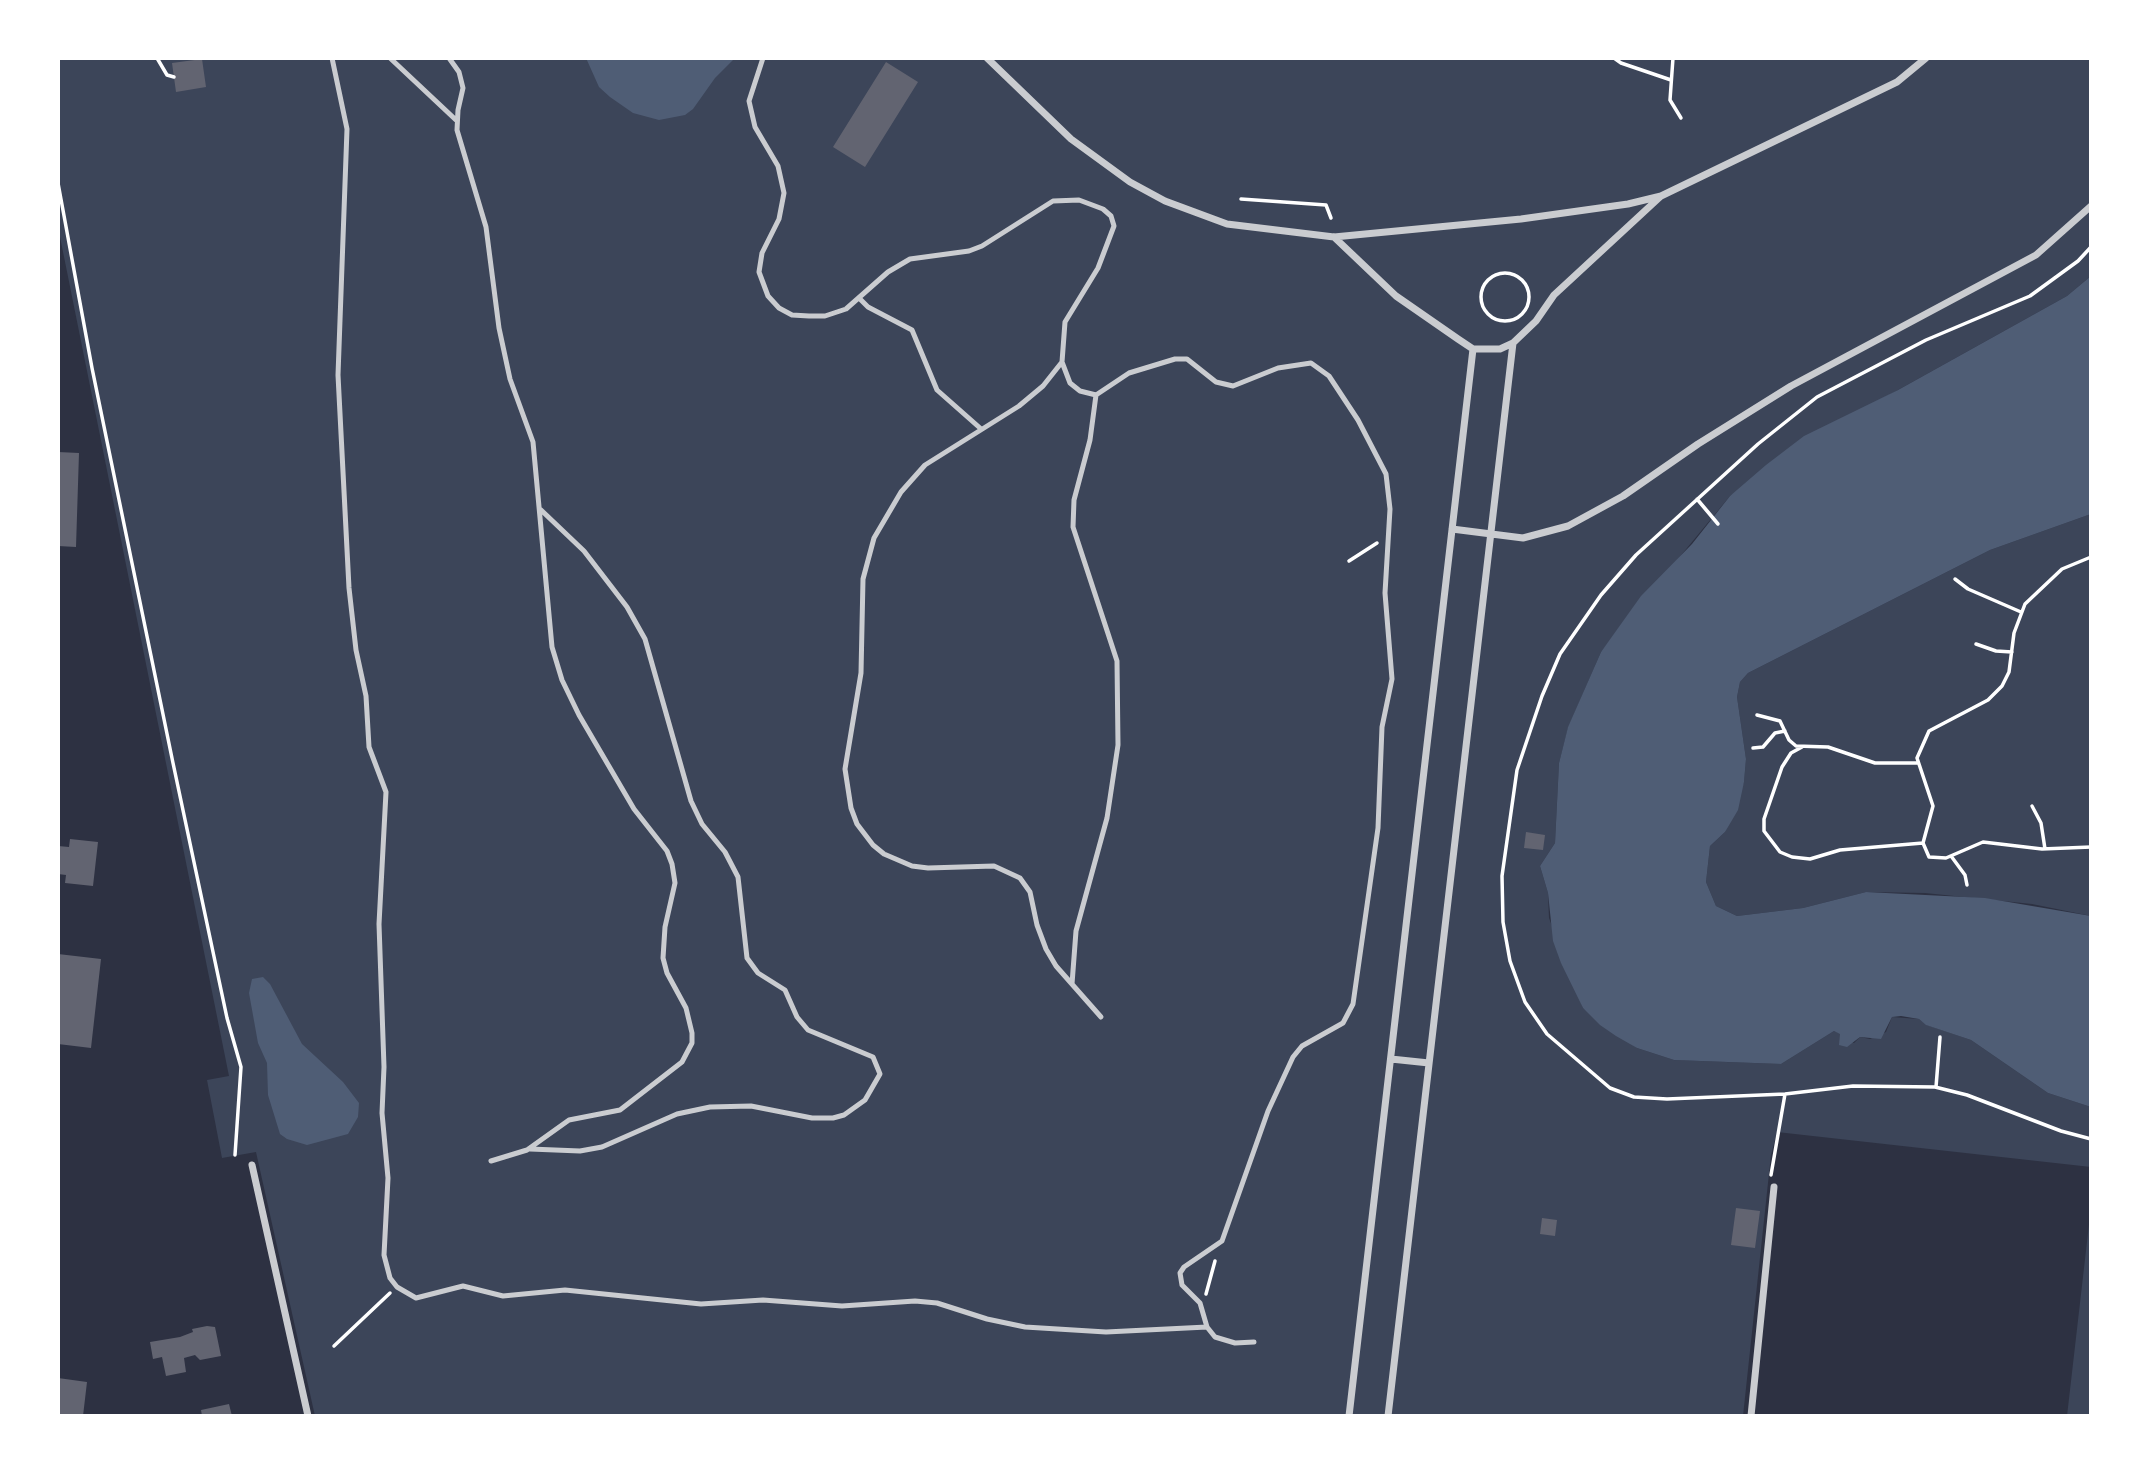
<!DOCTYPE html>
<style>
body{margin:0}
#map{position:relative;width:2149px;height:1474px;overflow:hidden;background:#2d3142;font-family:Overpass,sans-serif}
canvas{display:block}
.frame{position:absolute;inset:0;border:60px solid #fff;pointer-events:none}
</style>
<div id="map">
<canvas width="2149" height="1474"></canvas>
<div class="frame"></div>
</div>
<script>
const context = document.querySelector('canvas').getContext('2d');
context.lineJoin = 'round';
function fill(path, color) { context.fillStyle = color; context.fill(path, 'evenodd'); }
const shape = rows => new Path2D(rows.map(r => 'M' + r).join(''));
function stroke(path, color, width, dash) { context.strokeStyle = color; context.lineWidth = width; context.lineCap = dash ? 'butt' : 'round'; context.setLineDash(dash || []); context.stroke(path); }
fill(shape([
 [58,58,2091,58,2091,276,2067,296,1853,415,1730,496,1601,652,1568,728,1559,763,1555,843,1540,866,1548,893,1549,918,1583,1008,1637,1048,1674,1060,1781,1064,1834,1031,1840,1033,1841,1039,1854,1043,1860,1037,1870,1039,1886,1032,1892,1017,1919,1019,1927,1025,1971,1040,2048,1093,2091,1107,2091,1167,1777,1132,1771,1155,1743,1416,315,1416,256,1152,222,1158,207,1080,229,1076,58,227],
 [2091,514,2091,916,2032,904,1925,893,1866,892,1803,908,1737,916,1716,906,1706,882,1710,846,1725,832,1744,782,1746,759,1737,697,1740,682,1748,673,1990,550],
 [2091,1207,2091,1416,2067,1416]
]), '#3c4559');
fill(shape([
 [586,58,735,58,715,78,693,109,685,115,659,120,633,113,610,97,599,87],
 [2091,276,2091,514,1990,550,1748,673,1740,682,1737,697,1746,759,1744,782,1738,810,1725,832,1710,846,1706,882,1716,906,1737,916,1803,908,1866,892,1985,898,2091,916,2091,1107,2048,1093,1971,1040,1926,1025,1919,1019,1901,1016,1892,1017,1881,1039,1860,1037,1847,1047,1839,1045,1840,1034,1834,1031,1781,1064,1674,1060,1637,1048,1616,1036,1600,1025,1583,1008,1561,963,1553,941,1548,893,1540,866,1555,843,1559,763,1568,727,1601,652,1641,596,1692,544,1730,496,1766,465,1804,436,1898,390,2067,296],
 [263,977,270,984,302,1044,343,1082,359,1103,358,1117,348,1134,307,1145,287,1139,280,1134,268,1095,267,1063,258,1043,249,993,252,979]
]), '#4f5d75');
fill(shape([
 [202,59,206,87,176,92,172,63],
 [886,62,918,82,865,167,833,147],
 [58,452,79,453,76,547,58,546],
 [1526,832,1545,835,1543,850,1524,848],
 [70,839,98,842,93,886,65,883,66,875,58,874,58,846,69,847],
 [58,954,101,959,91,1048,58,1044],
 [1736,1208,1760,1211,1755,1248,1731,1245],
 [1542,1218,1557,1220,1555,1236,1540,1234],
 [207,1326,215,1327,221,1356,200,1360,195,1355,184,1358,186,1372,166,1376,162,1357,153,1359,150,1342,180,1337,193,1332,192,1329],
 [58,1378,87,1382,83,1416,58,1416],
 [229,1404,232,1416,202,1416,201,1410]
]), '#626471');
stroke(shape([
 [157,58,167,75,174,77],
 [1614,58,1621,63,1671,80],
 [1673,58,1670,100,1681,118],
 [58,183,92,368,173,763,227,1018,241,1067,235,1155],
 [1241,199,1326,205,1331,218],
 [2091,247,2078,261,2030,296,1926,340,1817,397,1758,444,1636,555,1601,595,1560,654,1542,696,1517,770,1502,876,1503,922,1510,961,1525,1002,1547,1034,1610,1088,1634,1097,1667,1099,1785,1094,1853,1086,1935,1087,1967,1095,2061,1131,2091,1139],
 '1481 297a24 24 0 1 1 48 0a24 24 0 1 1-48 0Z',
 [1697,499,1718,524],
 [2091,557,2062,569,2025,604,2014,633,2009,672,2002,686,1988,700,1929,731,1917,758,1933,806,1923,843,1929,857,1946,858,1983,842,2042,849,2091,847],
 [1349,561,1377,543],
 [1955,579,1968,589,2021,612],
 [1976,644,1996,651,2012,652],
 [1757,715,1780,721,1789,740,1796,746,1828,747,1875,763,1917,763],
 [1802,747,1791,753,1782,767,1764,819,1764,831,1780,852,1792,857,1810,859,1840,850,1923,843],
 [1753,748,1763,747,1775,733,1785,731],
 [2032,806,2041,823,2045,849],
 [1951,856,1965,875,1967,885],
 [1936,1087,1940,1037],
 [1771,1175,1785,1094],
 [1206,1294,1215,1261],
 [334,1346,390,1293]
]), '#fff', 3.5);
stroke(shape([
 [332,58,347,129,338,375,349,588,356,650,366,696,369,747,386,792,379,924,384,1067,382,1113,388,1178,384,1255,390,1278,397,1287,416,1298,463,1286,503,1296,565,1290,701,1304,763,1300,842,1306,915,1301,937,1303,987,1319,1025,1327,1106,1332,1207,1327],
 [390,58,456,120],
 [449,58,459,72,463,88,458,110,457,130,486,227,499,328,510,379,533,442,552,647,562,680,579,715,634,809,667,851,672,864,675,883,665,927,663,958,667,973,686,1008,692,1033,692,1043,682,1062,620,1110,569,1120,527,1150,491,1161],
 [763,58,749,101,755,127,778,166,784,193,779,219,762,253,759,272,768,296,779,308,792,315,809,316,825,316,846,309,888,272,910,259,969,251,982,246,1053,201,1079,200,1103,209,1111,216,1114,226,1098,268,1065,322,1062,362,1070,383,1080,391,1096,395,1129,373,1175,359,1187,359,1216,382,1233,386,1278,368,1311,363,1329,376,1358,420,1386,474,1390,509,1385,593,1392,679,1382,727,1378,828,1353,1004,1343,1023,1302,1046,1293,1057,1268,1111,1222,1241,1184,1267,1180,1273,1182,1285,1200,1303,1207,1327,1215,1337,1235,1343,1254,1342],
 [860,299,868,307,912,330,937,390,980,428],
 [1062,362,1043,386,1019,406,925,465,901,492,874,538,863,579,861,673,845,769,851,808,857,824,873,845,884,854,912,866,928,868,994,866,1020,878,1030,892,1037,925,1046,949,1056,966,1101,1017],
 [1072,984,1076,931,1107,818,1118,745,1117,661,1073,527,1074,500,1090,440,1096,395],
 [530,1149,580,1151,602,1147,677,1114,710,1107,751,1106,812,1118,833,1118,844,1115,865,1100,880,1074,873,1057,808,1030,797,1017,785,990,758,973,747,958,738,877,725,852,702,824,691,801,645,639,627,607,584,551,541,510]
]), '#caccd0', 5);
stroke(shape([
 [987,58,1071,139,1130,182,1165,201,1227,224,1334,237,1521,219,1628,204,1661,196],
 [1334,237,1396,296,1458,339,1473,349,1500,349,1513,343,1536,321,1554,295,1661,196,1897,82,1926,58],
 [1452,529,1523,538,1568,526,1623,496,1698,444,1791,386,2036,255,2091,206],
 [1391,1059,1429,1063],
 [252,1165,308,1416],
 [1349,1416,1473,349],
 [1388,1416,1513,343],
 [1751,1416,1774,1187]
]), '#caccd0', 7);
</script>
